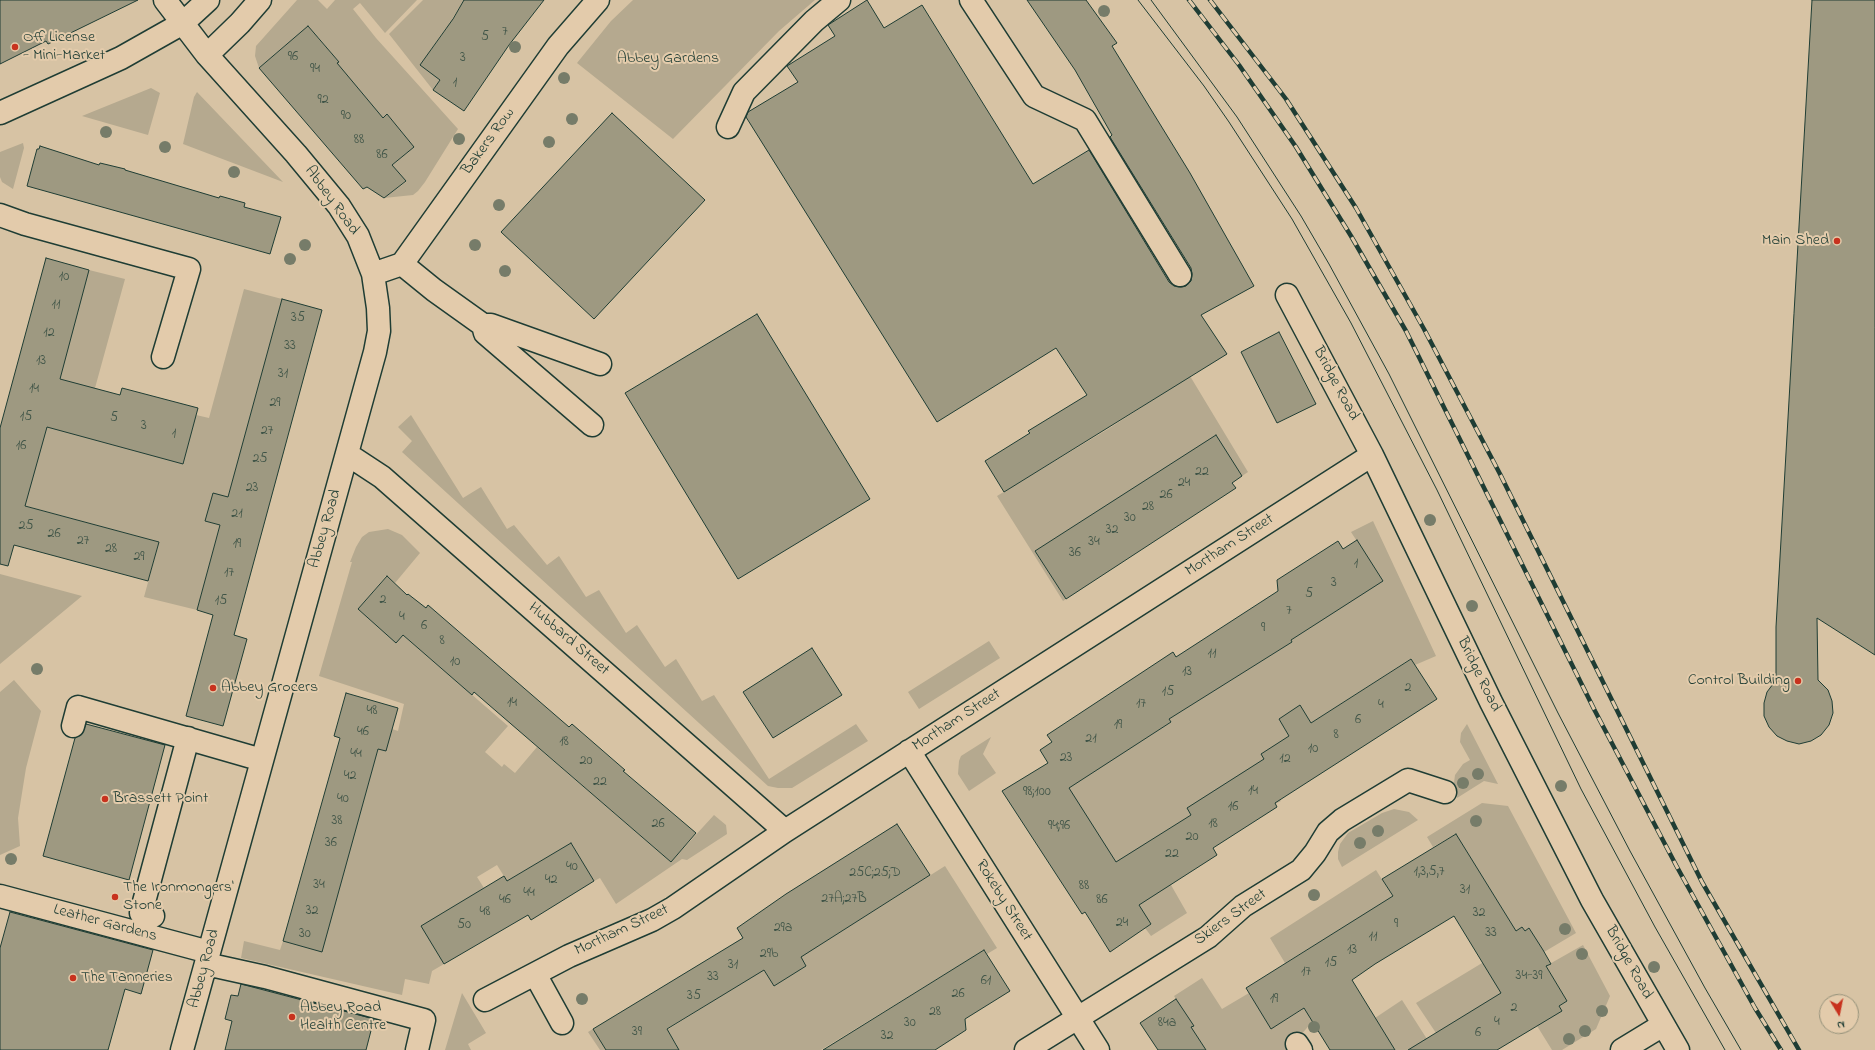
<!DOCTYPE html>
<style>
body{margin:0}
#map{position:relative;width:1875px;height:1050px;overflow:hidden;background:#d7c3a4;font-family:"Indie Flower",sans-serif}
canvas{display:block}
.north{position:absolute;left:1819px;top:994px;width:40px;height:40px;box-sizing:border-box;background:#e3cbab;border:1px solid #95927b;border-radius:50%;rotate:170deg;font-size:11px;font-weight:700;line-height:16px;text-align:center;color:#1f3d34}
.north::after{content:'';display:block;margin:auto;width:14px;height:18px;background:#c8321e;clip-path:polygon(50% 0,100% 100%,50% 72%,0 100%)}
</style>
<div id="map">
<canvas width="1875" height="1050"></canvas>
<div class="north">N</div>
</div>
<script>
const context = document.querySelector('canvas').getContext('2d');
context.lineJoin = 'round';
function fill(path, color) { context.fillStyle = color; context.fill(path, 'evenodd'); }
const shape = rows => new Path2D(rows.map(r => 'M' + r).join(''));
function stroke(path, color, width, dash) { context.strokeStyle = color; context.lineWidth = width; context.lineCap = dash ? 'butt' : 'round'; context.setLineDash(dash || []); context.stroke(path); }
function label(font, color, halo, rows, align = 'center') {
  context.font = font + ' "Indie Flower",sans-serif'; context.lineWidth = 4; context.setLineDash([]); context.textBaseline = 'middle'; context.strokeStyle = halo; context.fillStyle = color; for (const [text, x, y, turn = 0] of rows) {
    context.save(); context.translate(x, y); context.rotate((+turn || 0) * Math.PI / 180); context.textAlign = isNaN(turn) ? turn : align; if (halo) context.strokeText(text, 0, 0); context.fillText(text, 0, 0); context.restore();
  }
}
fill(shape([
 [297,0,318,0,327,9,335,0,417,0,385,33,360,3,353,9,376,38,458,129,425,182,418,191,413,195,384,198,406,182,392,165,414,147,387,114,365,133,319,79,339,62,318,37,288,43,259,68,255,56,256,46],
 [423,0,464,0,452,19,473,34,466,42,446,28,429,52,440,80,433,90,389,34],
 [633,0,815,0,779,31,673,139,577,63,611,21],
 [151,88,160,93,148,135,82,116],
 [197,92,283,182,183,144,194,97],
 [23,143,24,148,13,189,2,182,0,177,0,152],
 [89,270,125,279,95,388,105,391,92,439,183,463,196,415,209,418,244,289,282,299,228,497,205,521,220,525,197,610,144,597,159,542,0,499,0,456,74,325],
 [1190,376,1248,472,1242,476,1216,436,1035,551,1066,599,1063,601,997,496,1108,429],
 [411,415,463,498,481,487,507,529,514,525,547,565,559,556,586,597,599,590,626,633,637,625,665,667,676,659,702,701,714,695,769,779,856,724,868,741,792,788,778,788,768,786,402,452,412,441,398,427],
 [1373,521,1436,656,1415,665,1410,659,1311,723,1300,706,1279,719,1289,736,1269,766,1262,771,1281,801,1275,804,1191,815,1147,843,1187,913,1151,936,1145,928,1151,924,1103,850,1068,788,1171,722,1169,719,1292,642,1291,640,1382,580,1351,532],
 [388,529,402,535,420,553,395,583,386,576,358,609,396,642,403,635,508,726,485,752,502,767,504,764,515,773,537,747,671,862,714,815,726,825,727,834,687,860,682,859,616,904,600,878,594,881,571,843,507,881,497,865,477,877,484,888,422,926,444,964,432,971,429,984,405,979,402,995,241,958,244,941,280,950,283,941,322,951,378,749,392,729,398,731,404,704,319,676,352,562,350,562,356,547,362,537,369,532],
 [0,574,82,596,0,664],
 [989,641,1000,658,919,709,908,692],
 [14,680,41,711,26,768,18,818,20,846,0,855,0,692],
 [1467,724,1498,784,1484,781,1457,798,1453,790,1455,775,1463,764,1470,760,1460,742,1461,733],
 [991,737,983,754,996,773,969,791,958,774,959,761,961,756],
 [1482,803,1508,806,1576,933,1539,955,1536,939,1529,928,1525,931,1522,927,1516,931,1456,834,1433,847,1427,837],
 [1394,809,1409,812,1418,820,1342,867,1338,859,1338,852,1340,844,1348,833,1382,813],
 [945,866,997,948,987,954,984,950,821,1050,669,1050,677,1045,667,1030,753,976,734,943,743,938,774,986,806,966,798,952,818,946],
 [1376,870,1393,897,1285,963,1270,938],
 [1583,945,1610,996,1596,1029,1562,1050,1552,1050,1534,1021,1562,1011,1559,1006,1567,1001,1546,966],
 [1492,957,1511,987,1436,1033,1416,1003],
 [1202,978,1222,1009,1249,993,1271,1029,1302,1010,1300,1006,1309,1000,1318,1015,1288,1050,1206,1050,1195,1033,1169,1050,1161,1047,1194,1026,1174,996],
 [462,993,486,1033,468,1044,471,1050,445,1050],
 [1402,1000,1434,1050,1395,1050,1375,1018],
 [593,1029,606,1050,600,1050,588,1032]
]), '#b5a98f');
const building = shape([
 [0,0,138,0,48,44,46,41,0,64,0,0],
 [464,0,544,0,509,45,464,111,433,90,440,80,420,65,453,19,464,0],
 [867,0,884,28,922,5,1033,184,1089,150,1169,282,1174,286,1181,287,1186,286,1191,281,1192,274,1191,268,1110,137,1112,135,1075,70,1027,0,1086,0,1117,43,1112,46,1190,173,1254,286,1201,315,1227,354,1004,492,985,461,1030,433,1028,431,1087,395,1056,348,937,422,746,117,748,112,798,82,787,66,835,36,828,25,867,0],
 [1812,0,1875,0,1875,655,1817,618,1818,680,1828,690,1832,701,1833,713,1829,725,1821,735,1811,741,1799,744,1787,741,1777,736,1769,727,1764,716,1764,703,1767,692,1776,680,1776,627,1812,0],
 [308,26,339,62,337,63,383,118,387,114,414,147,392,165,406,181,384,198,367,187,363,189,259,68,308,26],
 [612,113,705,200,594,319,501,232,612,113],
 [40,146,99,165,100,163,125,169,125,170,219,198,220,196,245,203,244,207,281,217,270,254,27,186,37,149,39,149,40,146],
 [46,258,89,270,60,379,120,395,122,388,198,408,183,464,47,427,25,506,159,542,148,581,14,545,8,566,0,564,0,428,46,258],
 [282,299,322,310,234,635,247,639,223,726,186,716,213,615,197,610,220,525,205,521,213,493,228,497,282,299],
 [757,314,870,499,738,579,625,393,757,314],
 [1279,332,1316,404,1277,423,1241,352,1279,332],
 [1216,435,1242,476,1232,483,1236,488,1066,599,1035,551,1216,435],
 [1357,540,1383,581,1291,640,1292,642,1169,719,1171,722,1069,788,1116,862,1191,815,1187,808,1264,759,1261,754,1289,736,1279,719,1300,705,1311,723,1411,659,1437,699,1275,803,1277,807,1213,848,1217,855,1139,905,1151,924,1110,952,1085,912,1082,914,1002,791,1048,763,1040,750,1052,742,1047,735,1173,652,1176,657,1278,591,1277,580,1338,541,1343,549,1357,540],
 [387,576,407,595,408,594,426,608,428,605,569,727,572,724,625,770,623,771,696,833,671,862,474,692,472,695,403,635,396,643,358,609,387,576],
 [812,648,842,695,773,738,743,692,812,648],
 [346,693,398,708,386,751,378,749,322,952,283,941,340,738,334,736,346,693],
 [86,724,165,745,129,880,43,856,75,738,82,734,86,724],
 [897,824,930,875,801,957,806,966,774,986,764,970,667,1029,679,1050,606,1050,593,1029,743,938,737,928,786,894,897,824],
 [1456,834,1516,931,1522,927,1525,931,1529,928,1543,950,1551,964,1546,966,1567,1001,1559,1006,1562,1011,1497,1050,1408,1050,1501,993,1454,916,1375,964,1352,980,1395,1050,1330,1050,1304,1008,1271,1029,1246,988,1393,896,1382,879,1456,834],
 [571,843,594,881,531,920,528,915,444,964,421,926,504,876,507,881,571,843],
 [10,912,153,950,141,994,125,989,108,1050,0,1050,0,948,10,912],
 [984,950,1010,991,965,1019,966,1030,935,1050,823,1050,984,950],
 [241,984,374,1019,366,1050,225,1050,232,1021,225,1019,231,995,238,996,241,984],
 [1176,999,1194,1026,1191,1027,1206,1050,1158,1050,1140,1023,1176,999]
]);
fill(building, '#9e9981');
stroke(building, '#1f3d34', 1);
const minor = shape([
 [165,0,207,55,296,154,339,206,358,236,373,274,378,308,379,331,375,352,182,1050],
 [971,0,1034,96,1085,120,1180,275],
 [207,55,240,23,260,0],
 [0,113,121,58,183,23,208,0],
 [728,127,744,92,814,21,839,0],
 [0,215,25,224,189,269,163,357],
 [402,264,434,290,483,325,491,325,600,364],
 [373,274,402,264,558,46,598,0],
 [1287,295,1372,455,1491,702,1592,900,1678,1050],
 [483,325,485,333,592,425],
 [347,454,382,477,785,831],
 [73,726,78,707,262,760],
 [909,751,1098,1050],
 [0,896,209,952],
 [153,916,141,913,188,738],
 [206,964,265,977,424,1020,417,1050],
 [535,974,562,1023],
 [485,1000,569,956,652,920,673,908,785,831,1372,455],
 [1297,1044,1301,1050],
 [1026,1050,1208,937,1243,906,1301,870,1315,853,1328,832,1342,820,1408,780,1445,792],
 [1622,1050,1663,1025]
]);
stroke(minor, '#1f3d34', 25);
stroke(minor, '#e3cbab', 22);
stroke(shape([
 [1138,0,1204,86,1229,122,1292,219,1351,323,1437,490,1581,789,1655,927,1725,1050],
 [1151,0,1237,117,1301,216,1329,264,1389,374,1558,713,1630,851,1705,988,1741,1050]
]), '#1f3d34', 1);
const rail = shape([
 [1189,0,1239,65,1296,147,1351,236,1406,331,1595,711,1677,867,1755,1008,1781,1050],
 [1210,0,1286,99,1356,208,1424,329,1500,474,1702,882,1799,1050]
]);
stroke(rail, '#1f3d34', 4.5);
stroke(rail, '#e3cbab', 3, [9]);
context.fillStyle = '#767c69';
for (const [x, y] of [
 [1104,11],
 [515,47],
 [564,78],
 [572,119],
 [106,132],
 [459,139],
 [549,142],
 [165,147],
 [234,172],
 [499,205],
 [305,245],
 [475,245],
 [290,259],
 [505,271],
 [1430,520],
 [1472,606],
 [37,669],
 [1478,774],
 [1463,783],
 [1561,786],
 [1476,821],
 [1378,831],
 [1360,843],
 [11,859],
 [1314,895],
 [1565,929],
 [1582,954],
 [1654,967],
 [582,999],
 [1602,1011],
 [1314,1027],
 [1585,1031],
 [1569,1039]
]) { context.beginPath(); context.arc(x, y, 6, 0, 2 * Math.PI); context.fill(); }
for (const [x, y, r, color] of [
 [15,47,4,"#c8321e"],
 [1837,241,4,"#c8321e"],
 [1798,681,4,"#c8321e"],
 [213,688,4,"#c8321e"],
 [105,799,4,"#c8321e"],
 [115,897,4,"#c8321e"],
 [73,978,4,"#c8321e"],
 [292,1017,4,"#c8321e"]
]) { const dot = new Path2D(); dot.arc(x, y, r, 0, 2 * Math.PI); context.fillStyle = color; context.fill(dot); stroke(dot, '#e3cbab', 1.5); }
label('14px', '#3f5447', null, [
 ["7",505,33],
 ["5",485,38],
 ["96",293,58],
 ["3",463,59],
 ["94",315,70],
 ["1",455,84],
 ["92",323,101],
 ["90",346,117],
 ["88",359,141],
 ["86",382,156],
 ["10",64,278],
 ["11",56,306],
 ["35",298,319],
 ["12",49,334],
 ["33",290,347],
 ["13",41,362],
 ["31",283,375],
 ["14",34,390],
 ["29",275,404],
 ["15",26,418],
 ["5",114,419],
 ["3",144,427],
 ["27",267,432],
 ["1",174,435],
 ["16",21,447],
 ["25",260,460],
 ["22",1202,473],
 ["24",1184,484],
 ["23",252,489],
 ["26",1166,496],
 ["28",1148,508],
 ["21",237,515],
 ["30",1130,519],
 ["25",26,527],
 ["32",1112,531],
 ["26",54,535],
 ["27",83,542],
 ["34",1094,543],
 ["19",237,545],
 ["28",111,550],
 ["36",1075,554],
 ["29",139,558],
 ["1",1356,565],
 ["17",229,574],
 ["3",1334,584],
 ["5",1309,595],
 ["2",383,601],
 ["15",221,602],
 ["7",1289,612],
 ["4",402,618],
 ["6",424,627],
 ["9",1263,629],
 ["8",442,642],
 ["11",1212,655],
 ["10",455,663],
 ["13",1187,673],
 ["2",1408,689],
 ["15",1168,693],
 ["14",512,704],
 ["17",1141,705],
 ["4",1381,706],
 ["48",372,712],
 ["6",1358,721],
 ["19",1118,726],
 ["46",363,733],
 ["8",1336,736],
 ["21",1091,740],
 ["18",564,743],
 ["10",1313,750],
 ["44",356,755],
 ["23",1066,759],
 ["12",1285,760],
 ["20",586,762],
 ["42",350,777],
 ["22",600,783],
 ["14",1253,792],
 ["98;100",1037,793],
 ["40",343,800],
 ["16",1233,808],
 ["38",337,822],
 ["26",658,825],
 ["18",1213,825],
 ["94;96",1059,827],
 ["20",1192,838],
 ["36",331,844],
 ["22",1172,855],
 ["40",572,868],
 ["1,3,5,7",1429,873],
 ["25C;25;D",875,874],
 ["42",551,881],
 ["34",319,886],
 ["88",1084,887],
 ["31",1465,891],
 ["44",529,894],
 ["27A;27B",844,900],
 ["46",505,901],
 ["86",1102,901],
 ["32",312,912],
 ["48",485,913],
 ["32",1479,914],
 ["24",1122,924],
 ["9",1396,925],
 ["50",464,926],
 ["29a",783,929],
 ["33",1491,934],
 ["30",305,935],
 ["11",1373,938],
 ["13",1352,951],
 ["29b",769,955],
 ["15",1331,964],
 ["31",733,966],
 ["17",1306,973],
 ["34-39",1529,977],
 ["33",713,978],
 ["61",986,982],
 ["26",958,995],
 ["35",694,997],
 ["19",1274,1000],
 ["2",1514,1009],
 ["28",935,1013],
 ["4",1497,1023],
 ["30",910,1024],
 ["84a",1167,1024],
 ["39",637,1033],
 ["6",1478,1034],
 ["32",887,1037]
]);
label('16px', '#1f3d34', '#e3cbab', [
 ["Off License",23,38],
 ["- Mini-Market",23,56],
 ["Main Shed",1829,241,"right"],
 ["Control Building",1790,681,"right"],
 ["Abbey Grocers",221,688],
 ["Brassett Point",113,799],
 ["The Ironmongers'",123,888],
 ["Stone",123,906],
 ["The Tanneries",81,978],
 ["Abbey Road",300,1008],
 ["Health Centre",300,1026]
], 'left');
label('16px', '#264239', '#e3cbab', [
 ["Abbey Gardens",668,59]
]);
label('16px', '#1f3d34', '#e3cbab', [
 ["Bakers Row",489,142,-54],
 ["Abbey Road",331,201,54],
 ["Bridge Road",1335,384,62],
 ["Abbey Road",326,529,-74],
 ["Mortham Street",1230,546,-33],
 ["Hubbard Street",568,640,41],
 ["Bridge Road",1478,675,64],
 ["Mortham Street",957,721,-33],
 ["Rokeby Street",1003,901,58],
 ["Skiers Street",1231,918,-36],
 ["Leather Gardens",105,924,15],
 ["Mortham Street",622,931,-25],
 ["Bridge Road",1628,963,61],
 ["Abbey Road",205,969,-75]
]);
</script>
